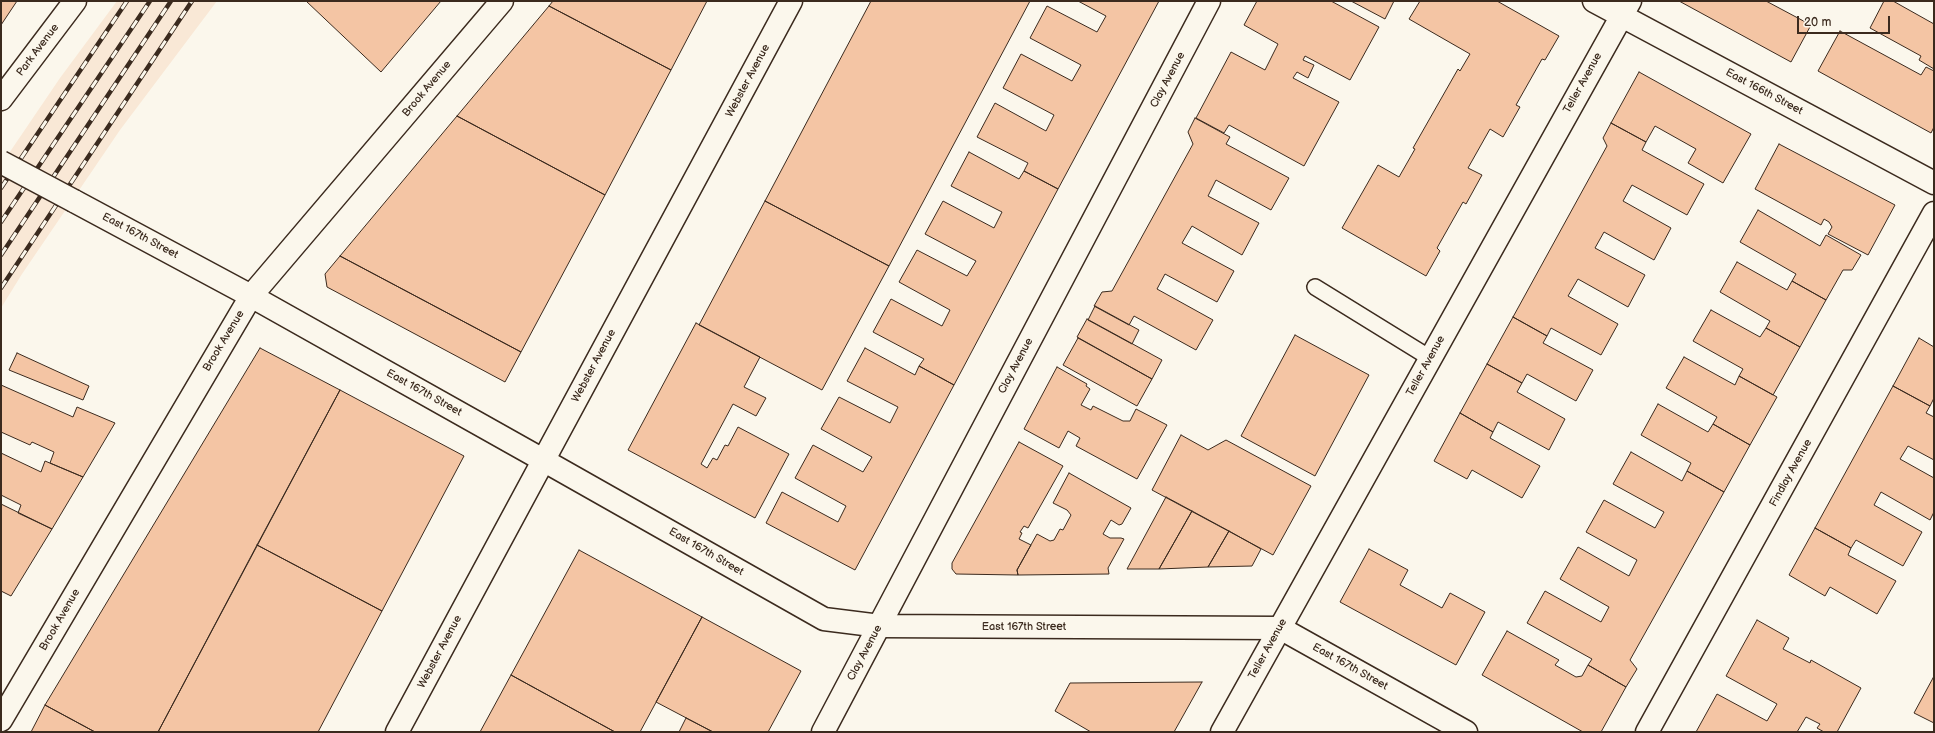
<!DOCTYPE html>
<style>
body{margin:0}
#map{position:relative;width:1935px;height:733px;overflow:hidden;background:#fbf7ec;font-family:"Balsamiq Sans",sans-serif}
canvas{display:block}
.frame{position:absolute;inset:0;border:2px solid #3b2a1e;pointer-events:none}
.scale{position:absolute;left:1797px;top:16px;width:93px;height:18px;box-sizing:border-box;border:2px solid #3b2a1e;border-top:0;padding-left:5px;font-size:12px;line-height:14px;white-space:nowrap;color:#3b2a1e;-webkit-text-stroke:3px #fbf7ec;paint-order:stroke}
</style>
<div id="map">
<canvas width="1935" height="733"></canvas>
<div class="frame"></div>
<div class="scale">20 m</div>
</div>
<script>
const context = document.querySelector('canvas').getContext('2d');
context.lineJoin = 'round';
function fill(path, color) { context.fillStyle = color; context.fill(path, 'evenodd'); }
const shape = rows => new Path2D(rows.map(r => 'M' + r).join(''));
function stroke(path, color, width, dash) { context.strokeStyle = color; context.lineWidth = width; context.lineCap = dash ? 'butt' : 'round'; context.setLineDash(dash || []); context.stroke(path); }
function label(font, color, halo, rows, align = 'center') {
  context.font = font + ' "Balsamiq Sans",sans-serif'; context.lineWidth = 4; context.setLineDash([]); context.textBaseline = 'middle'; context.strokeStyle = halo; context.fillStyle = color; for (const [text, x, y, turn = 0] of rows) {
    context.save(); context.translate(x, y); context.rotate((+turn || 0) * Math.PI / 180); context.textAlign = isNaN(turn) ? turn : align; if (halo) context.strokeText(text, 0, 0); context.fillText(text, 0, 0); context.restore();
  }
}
fill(shape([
 [117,1,217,1,120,130,22,274,1,308,1,165,60,78]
]), '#f9e8d6');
const building = shape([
 [1,1,17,1,1,25,1,1],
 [306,1,441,1,381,72,306,1],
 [553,1,707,1,671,70,549,6,553,1],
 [871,1,1030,1,889,266,765,201,871,1],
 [1078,1,1159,1,1058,189,1024,171,1028,163,977,137,995,103,1046,131,1054,115,1003,88,1021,54,1072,81,1081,65,1030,38,1047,6,1097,32,1106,16,1078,1],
 [1257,1,1331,1,1379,27,1350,80,1305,56,1303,60,1314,65,1308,78,1297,72,1293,78,1339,102,1304,166,1229,125,1224,133,1196,118,1231,52,1265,70,1278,44,1244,25,1257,1],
 [1351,1,1394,1,1385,19,1351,1],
 [1420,1,1497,1,1559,36,1545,60,1542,59,1516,105,1520,107,1503,137,1490,129,1468,168,1482,175,1466,204,1463,202,1437,248,1440,251,1426,276,1342,228,1378,165,1399,177,1415,149,1413,148,1458,69,1460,71,1470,54,1409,19,1420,1],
 [1679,1,1766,1,1811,25,1791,62,1679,1],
 [1884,1,1893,1,1934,24,1934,69,1919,60,1921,56,1870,28,1884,1],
 [549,6,671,70,605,195,457,116,549,6],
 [1840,31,1921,75,1926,67,1934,71,1934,127,1931,133,1818,71,1840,31],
 [1639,72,1751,134,1723,183,1688,163,1696,149,1655,126,1646,142,1611,123,1639,72],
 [457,116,605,195,521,352,340,256,457,116],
 [1195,118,1230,137,1226,144,1289,178,1271,210,1216,180,1208,196,1259,223,1242,255,1192,226,1182,243,1234,271,1217,302,1165,274,1157,289,1213,320,1196,350,1134,316,1129,325,1094,306,1102,292,1112,291,1193,144,1188,132,1195,118],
 [1611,123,1646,142,1642,150,1704,184,1687,215,1632,185,1623,201,1671,228,1654,260,1604,232,1595,248,1645,275,1628,307,1578,279,1568,296,1618,324,1601,355,1551,328,1547,336,1513,317,1607,146,1603,138,1611,123],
 [1779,144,1895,205,1868,255,1828,234,1832,227,1829,222,1824,219,1821,225,1755,189,1779,144],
 [969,152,1019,179,1024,171,1058,189,954,385,919,366,924,359,873,332,891,299,942,326,950,310,899,282,917,250,967,276,976,261,925,234,943,201,994,228,1002,212,951,186,969,152],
 [765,201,889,266,822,390,699,325,765,201],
 [1758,210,1820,246,1826,235,1861,255,1852,270,1843,270,1826,300,1792,281,1796,274,1740,242,1758,210],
 [340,256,521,352,505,382,327,287,325,274,340,256],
 [1737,262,1787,290,1792,281,1826,300,1800,347,1766,328,1770,321,1720,292,1737,262],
 [1095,306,1139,330,1132,344,1088,320,1095,306],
 [1711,310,1760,337,1766,328,1800,347,1773,395,1739,376,1743,369,1693,341,1711,310],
 [1513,317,1547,336,1543,343,1593,370,1576,401,1527,374,1522,383,1487,364,1513,317],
 [1087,319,1162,360,1152,379,1077,337,1087,319],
 [696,323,760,357,744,387,766,398,756,416,733,404,701,464,707,468,713,458,717,460,725,445,728,446,738,427,789,454,755,518,628,450,696,323],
 [1295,335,1369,375,1315,476,1241,436,1295,335],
 [1078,338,1152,379,1137,406,1063,365,1078,338],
 [1919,338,1934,347,1934,398,1930,406,1893,386,1919,338],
 [260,348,340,390,158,732,95,732,45,705,260,348],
 [865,348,915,375,919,366,954,385,855,570,766,523,782,492,838,522,846,506,795,478,813,445,863,472,872,457,821,429,839,397,890,423,898,407,847,381,865,348],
 [17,353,89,386,83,400,9,370,17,353],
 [1684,357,1735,385,1739,376,1777,397,1750,445,1713,424,1717,417,1666,388,1684,357],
 [1487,364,1522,383,1517,392,1565,419,1549,450,1498,422,1493,432,1460,413,1487,364],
 [1057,367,1087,384,1086,386,1090,389,1081,405,1091,410,1093,406,1123,421,1130,421,1136,409,1167,425,1137,479,1076,446,1080,438,1068,431,1059,448,1024,429,1057,367],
 [1,385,73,417,77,407,115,423,83,477,50,463,54,452,32,442,30,445,1,432,1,385],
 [1893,386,1930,406,1926,413,1934,417,1934,460,1908,446,1900,459,1934,478,1934,512,1930,520,1881,492,1874,505,1922,532,1903,566,1856,540,1851,548,1815,528,1893,386],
 [340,390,464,456,382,611,257,545,340,390],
 [1658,404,1708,432,1713,424,1750,445,1724,492,1687,471,1691,463,1641,435,1658,404],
 [1460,413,1493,432,1490,438,1540,466,1522,498,1472,470,1467,479,1434,461,1460,413],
 [1181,435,1208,450,1226,440,1311,486,1273,555,1152,490,1181,435],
 [1019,442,1063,466,1028,528,1024,526,1020,532,1022,533,1019,539,1031,545,1017,570,1018,575,956,574,952,569,952,563,1019,442],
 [1631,452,1682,481,1687,471,1724,492,1630,660,1637,669,1626,687,1588,665,1592,659,1527,623,1545,591,1601,622,1609,607,1560,579,1578,547,1629,576,1637,560,1586,532,1604,500,1655,528,1664,512,1613,484,1631,452],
 [1,453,41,472,45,461,83,477,52,529,18,513,21,505,1,495,1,453],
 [1069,473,1131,508,1122,524,1119,525,1111,520,1103,534,1110,538,1121,538,1124,539,1108,568,1109,574,1018,575,1017,570,1037,534,1050,541,1054,540,1060,529,1063,530,1071,515,1067,510,1053,503,1069,473],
 [1166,497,1192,511,1159,569,1127,569,1166,497],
 [1,504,52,529,11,596,1,591,1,504],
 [1192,511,1229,531,1208,567,1159,569,1192,511],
 [1815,528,1851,548,1848,555,1896,581,1877,614,1830,587,1825,596,1789,575,1815,528],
 [1229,531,1261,549,1252,566,1208,567,1229,531],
 [257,545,382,611,318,732,158,732,257,545],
 [1369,549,1408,570,1400,585,1442,608,1450,593,1485,612,1456,665,1340,602,1369,549],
 [579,550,702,617,640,732,615,732,511,675,579,550],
 [702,617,801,671,768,732,713,732,656,702,702,617],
 [1757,620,1789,638,1783,649,1810,663,1811,660,1861,688,1837,732,1824,732,1817,728,1820,724,1806,717,1797,732,1696,732,1717,694,1767,721,1777,704,1726,676,1757,620],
 [1507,631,1559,660,1555,665,1576,677,1582,676,1588,665,1626,687,1601,732,1583,732,1482,675,1507,631],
 [511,675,615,732,480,732,511,675],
 [1933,678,1934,678,1934,723,1914,713,1933,678],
 [1202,682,1174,732,1091,732,1055,711,1070,683,1202,682],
 [45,705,95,732,31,732,45,705],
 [686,718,713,732,679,732,686,718]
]);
fill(building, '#f4c5a4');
stroke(building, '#3b2a1e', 1);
const service = shape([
 [1315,287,1430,358]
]);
const minor = shape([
 [1594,1,1934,183],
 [1,99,75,1],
 [74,201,251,296,543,460],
 [1,720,251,296,502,1],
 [823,732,1209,1],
 [1222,732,1630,1],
 [1647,732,1934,213]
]);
const tertiary = shape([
 [543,460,824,619,880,626,1280,628,1466,732]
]);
const secondary = shape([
 [397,732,791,1]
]);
stroke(service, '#3b2a1e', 18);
stroke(minor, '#3b2a1e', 25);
stroke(tertiary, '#3b2a1e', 25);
stroke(secondary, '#3b2a1e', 25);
stroke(service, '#fbf7ec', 15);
stroke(minor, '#fbf7ec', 22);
stroke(tertiary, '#fbf7ec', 22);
stroke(secondary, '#fbf7ec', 22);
const rail = shape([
 [1,188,127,1],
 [1,222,150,1],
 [1,255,171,1],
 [1,288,192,1]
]);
stroke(rail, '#3b2a1e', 4.5);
stroke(rail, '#fbf7ec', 3, [9]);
const minorBridge = shape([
 [1,162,74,201]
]);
stroke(minorBridge, '#3b2a1e', 25, []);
stroke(minorBridge, '#fbf7ec', 22);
label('11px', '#3b2a1e', '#fbf7ec', [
 ["Park Avenue",38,50,-53],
 ["Clay Avenue",1168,80,-62],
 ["Webster Avenue",748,81,-62],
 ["Teller Avenue",1583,83,-61],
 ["Brook Avenue",427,89,-50],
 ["East 166th Street",1764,92,28],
 ["East 167th Street",140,236,28],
 ["Brook Avenue",224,341,-59],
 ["Webster Avenue",594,366,-62],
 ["Clay Avenue",1016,366,-62],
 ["Teller Avenue",1426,366,-61],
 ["East 167th Street",424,393,29],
 ["Findlay Avenue",1791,473,-61],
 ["East 167th Street",706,552,30],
 ["Brook Avenue",60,620,-60],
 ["East 167th Street",1024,627],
 ["Teller Avenue",1268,649,-61],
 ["Webster Avenue",440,652,-62],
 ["Clay Avenue",865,653,-62],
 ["East 167th Street",1350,667,29]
]);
</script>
